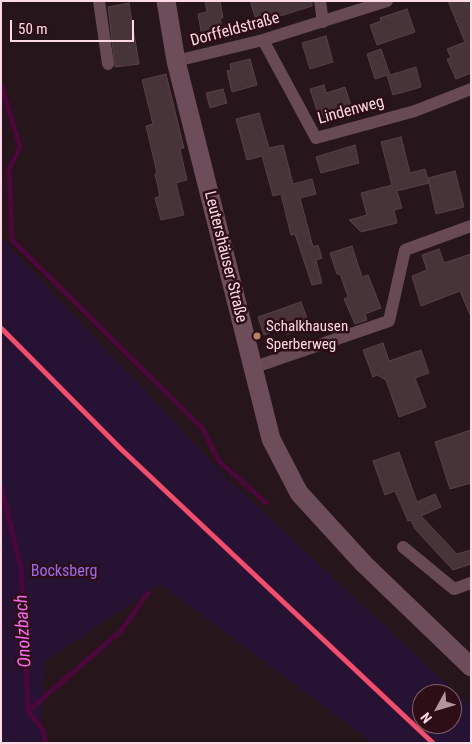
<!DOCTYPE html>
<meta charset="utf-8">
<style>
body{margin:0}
#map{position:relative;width:472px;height:744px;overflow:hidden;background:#26151a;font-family:"Roboto Condensed",sans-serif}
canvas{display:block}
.frame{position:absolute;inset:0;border:2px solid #ffdae5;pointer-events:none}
.north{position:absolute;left:412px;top:684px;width:50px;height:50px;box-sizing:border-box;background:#2d0e16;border:1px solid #816069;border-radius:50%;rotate:231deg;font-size:14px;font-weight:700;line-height:20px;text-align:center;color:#ffdae5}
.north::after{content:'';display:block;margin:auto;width:18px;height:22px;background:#b3959e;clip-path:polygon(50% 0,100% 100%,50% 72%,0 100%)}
.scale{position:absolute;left:10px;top:20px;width:124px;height:22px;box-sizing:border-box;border:2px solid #ffdae5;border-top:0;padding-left:6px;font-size:15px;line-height:18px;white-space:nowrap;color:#ffdae5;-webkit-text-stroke:4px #2d0e16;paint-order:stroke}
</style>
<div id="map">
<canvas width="472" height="744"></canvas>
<div class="frame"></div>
<div class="north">N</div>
<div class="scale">50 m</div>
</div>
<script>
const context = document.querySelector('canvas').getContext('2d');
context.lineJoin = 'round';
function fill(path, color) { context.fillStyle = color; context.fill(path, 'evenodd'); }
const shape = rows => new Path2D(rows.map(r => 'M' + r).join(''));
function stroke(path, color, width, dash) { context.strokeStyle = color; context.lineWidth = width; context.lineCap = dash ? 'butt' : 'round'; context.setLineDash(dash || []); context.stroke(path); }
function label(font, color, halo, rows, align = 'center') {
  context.font = font + ' "Roboto Condensed",sans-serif'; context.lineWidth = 5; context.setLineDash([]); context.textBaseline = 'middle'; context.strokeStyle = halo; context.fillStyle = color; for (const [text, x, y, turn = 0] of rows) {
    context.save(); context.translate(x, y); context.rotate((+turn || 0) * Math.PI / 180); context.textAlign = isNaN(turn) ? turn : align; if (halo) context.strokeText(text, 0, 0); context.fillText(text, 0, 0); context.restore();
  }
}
fill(shape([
 [3,90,2,239,227,478,471,707,471,743,373,743,160,584,45,661,41,743,1,743,1,91],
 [422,694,452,694,452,724,422,724]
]), '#261233');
stroke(shape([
 [1,84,20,147,9,169,12,240,203,429,218,460,266,503],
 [1,486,21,568,28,711,44,731,45,743],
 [28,711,121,631,148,593]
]), '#4b063b', 5);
const building = shape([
 [205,1,220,1,223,18,220,18,223,31,202,36,198,14,207,12,205,1],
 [250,1,312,1,312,6,280,16,280,19,258,26,250,1],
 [448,1,471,1,471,73,456,79,447,59,451,58,447,49,465,42,448,1],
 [129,3,139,64,115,67,108,7,129,3],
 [407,9,415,32,377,45,370,25,381,21,380,18,407,9],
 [326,36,333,62,310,69,302,43,326,36],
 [381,49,390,75,416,67,421,87,393,95,387,75,375,79,367,54,381,49],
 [250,59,257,85,232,92,227,71,231,70,230,64,250,59],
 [166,74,184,148,180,149,187,180,176,183,184,215,161,220,155,198,160,196,155,174,157,173,146,126,153,124,142,80,166,74],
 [324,85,326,93,345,87,352,109,324,118,322,113,318,114,310,89,324,85],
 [223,89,227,103,210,108,206,93,223,89],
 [259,113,269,148,283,145,293,184,312,179,316,194,300,198,313,247,318,245,322,258,316,260,322,283,312,285,295,234,291,235,281,194,273,196,262,156,247,160,236,119,259,113],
 [401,137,410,173,425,169,429,183,397,191,402,208,394,210,397,223,361,232,349,220,367,215,361,193,392,185,381,142,401,137],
 [355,145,359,163,321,173,316,157,355,145],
 [455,171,464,207,436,214,428,178,455,171],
 [352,246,362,277,368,275,381,308,365,314,367,320,355,324,344,299,348,297,340,274,337,274,330,253,352,246],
 [439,249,444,263,471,254,471,317,460,291,421,306,412,276,427,270,422,255,439,249],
 [301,302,310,326,287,334,285,328,264,335,258,317,301,302],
 [383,343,389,361,421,350,429,373,415,378,426,407,399,417,386,380,377,375,373,377,363,350,383,343],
 [471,430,471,483,450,489,435,442,471,430],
 [399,452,417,502,435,494,441,507,421,516,457,554,471,550,471,564,453,570,415,529,411,520,408,521,395,491,385,495,373,461,399,452]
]);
fill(building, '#473438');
stroke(building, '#594046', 1);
stroke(shape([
 [99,1,108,64],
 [320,1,323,22],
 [263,40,316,138,415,111,471,89],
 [176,61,263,40,387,1],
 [252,368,389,321,405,250,471,226],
 [403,547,454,589,471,583]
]), '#674a54', 12);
stroke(shape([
 [166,1,176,61,271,439,299,493,364,564,471,667]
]), '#6c4d59', 19);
stroke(shape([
 [1,328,121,449,433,743]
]), '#f44d6c', 5);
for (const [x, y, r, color] of [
 [257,336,4.5,"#b6815c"]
]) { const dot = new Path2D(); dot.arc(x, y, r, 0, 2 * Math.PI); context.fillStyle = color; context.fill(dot); stroke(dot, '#2d0e16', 2); }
label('15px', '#ffdae5', '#2d0e16', [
 ["Schalkhausen",266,327],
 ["Sperberweg",266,345]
], 'left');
label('16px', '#ffdae5', '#2d0e16', [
 ["Dorffeldstraße",235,30,-15],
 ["Lindenweg",351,111,-15],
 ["Leutershäuser Straße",225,257,76]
]);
label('16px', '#976aee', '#2d0e16', [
 ["Bocksberg",64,572]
]);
label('italic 18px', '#ff68f7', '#2d0e16', [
 ["Onolzbach",24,631,-93]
]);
</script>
